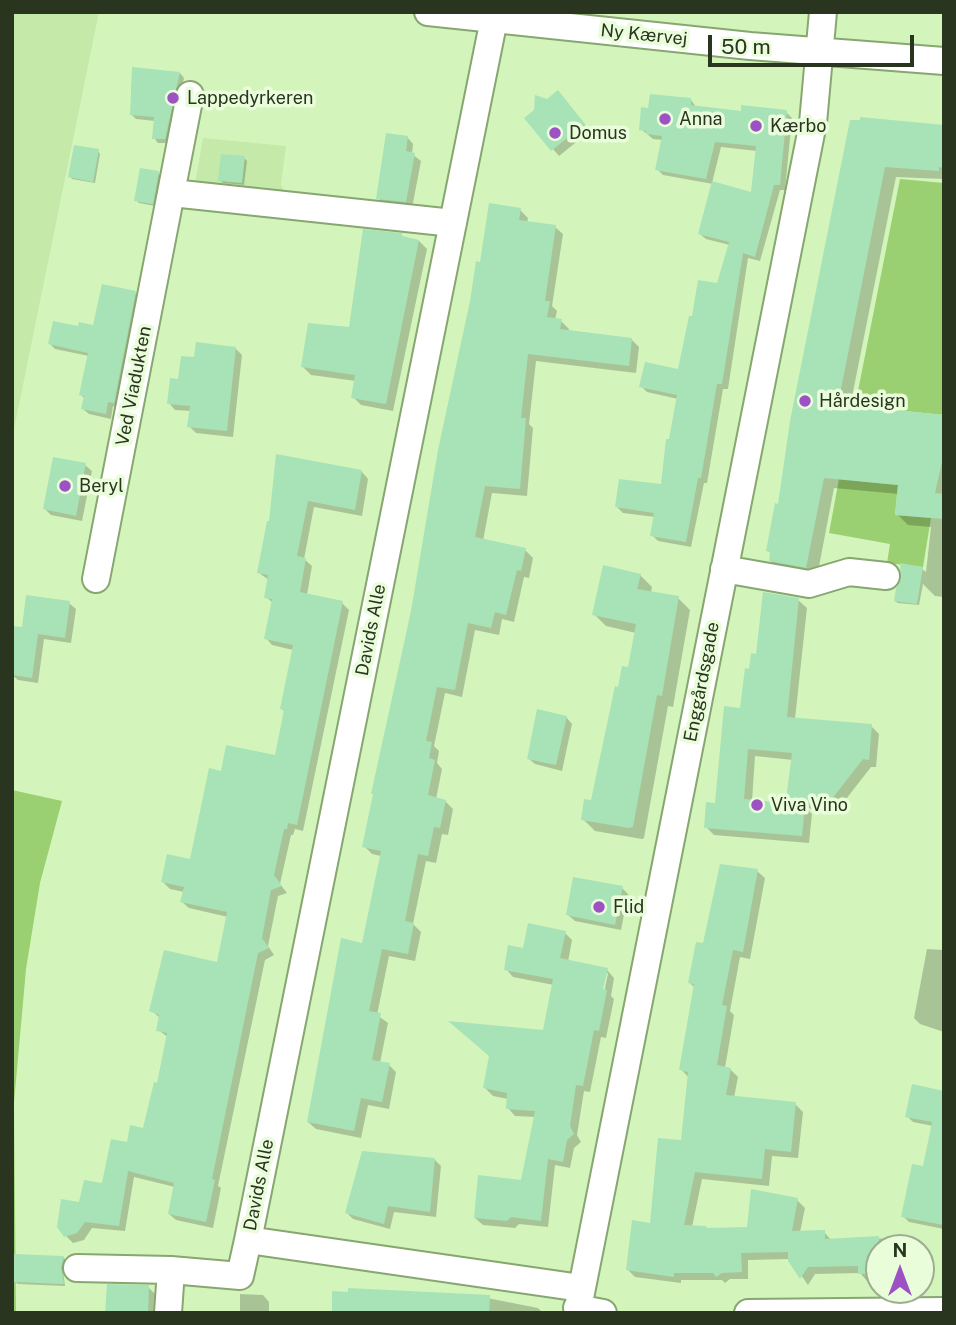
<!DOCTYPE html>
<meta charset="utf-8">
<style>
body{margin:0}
#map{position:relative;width:956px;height:1325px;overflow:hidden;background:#d3f5bc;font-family:"Public Sans",sans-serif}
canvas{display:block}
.frame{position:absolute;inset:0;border:14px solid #29351f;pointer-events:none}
.north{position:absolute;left:865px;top:1234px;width:70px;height:70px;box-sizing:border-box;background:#e9fddb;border:2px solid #9cad90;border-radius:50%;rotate:0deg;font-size:19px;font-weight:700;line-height:28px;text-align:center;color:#29351f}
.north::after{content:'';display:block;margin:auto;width:24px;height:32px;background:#9d52c4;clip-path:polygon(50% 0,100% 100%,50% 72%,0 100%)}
.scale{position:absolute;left:708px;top:35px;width:206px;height:32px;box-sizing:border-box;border:4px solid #29351f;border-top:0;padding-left:9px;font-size:21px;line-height:24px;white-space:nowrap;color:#29351f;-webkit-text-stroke:5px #e9fddb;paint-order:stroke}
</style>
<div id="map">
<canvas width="956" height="1325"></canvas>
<div class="frame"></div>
<div class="north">N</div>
<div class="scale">50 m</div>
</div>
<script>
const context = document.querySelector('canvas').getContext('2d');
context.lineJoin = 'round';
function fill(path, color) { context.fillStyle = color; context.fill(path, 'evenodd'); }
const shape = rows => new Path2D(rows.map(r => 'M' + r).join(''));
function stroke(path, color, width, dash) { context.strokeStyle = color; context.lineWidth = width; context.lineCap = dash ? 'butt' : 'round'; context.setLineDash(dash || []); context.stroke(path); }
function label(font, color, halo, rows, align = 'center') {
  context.font = font + ' "Public Sans",sans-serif'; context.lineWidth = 7; context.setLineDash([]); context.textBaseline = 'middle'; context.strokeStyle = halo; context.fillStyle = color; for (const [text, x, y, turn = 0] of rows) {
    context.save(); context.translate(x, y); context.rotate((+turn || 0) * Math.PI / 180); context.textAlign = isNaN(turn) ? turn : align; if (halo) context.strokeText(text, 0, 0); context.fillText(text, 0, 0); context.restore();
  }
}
fill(shape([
 [12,12,99,12,12,439],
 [203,138,286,146,281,184,287,199,194,190]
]), '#c4e9a9');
fill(shape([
 [900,179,944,183,944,415,855,406],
 [839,479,898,485,895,515,931,518,923,567,887,563,890,544,829,533],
 [12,790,62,801,40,883,26,969,14,1103,16,1313,12,1313]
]), '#9ad071');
fill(shape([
 [180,73,184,78,170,143,158,143,154,138,155,121,136,119,131,114],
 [564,99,590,131,559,156,526,118,547,101],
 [691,100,696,107,742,113,786,112,792,118,785,190,780,190,760,261,748,258,728,389,723,389,707,483,704,483,691,547,658,541,652,535,655,517,623,513,617,507,662,486,678,399,647,392,641,386,679,371,693,318,718,285,730,245,706,239,700,234,713,184,663,175,657,169,663,140,653,139,641,129,650,109],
 [721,147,757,151,752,194,712,183],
 [851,122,944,128,944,179,896,177,850,407,944,416,944,597,935,596,923,584,919,605,898,603,895,601,922,569,926,572,931,527,908,525,897,514,899,494,834,488,817,577,781,571,770,560,771,554,768,550,779,506],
 [407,137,413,144,412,154,421,161,412,208,385,205,378,198],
 [98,151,100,154,95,183,72,179,70,176],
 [244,158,247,161,244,185,223,183,220,180],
 [158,173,161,176,155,206,139,203,136,200],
 [520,210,528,218,527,223,555,227,563,234,552,306,557,311,555,320,561,321,569,329,568,332,631,339,639,347,636,373,536,361,529,424,533,428,527,496,492,493,483,541,525,550,533,558,529,578,524,577,514,622,502,619,499,635,475,630,462,697,445,693,434,746,439,751,437,763,442,769,436,799,445,801,453,809,448,835,442,834,436,863,426,861,413,924,421,932,415,961,389,956,377,1015,388,1023,380,1063,389,1065,396,1072,389,1109,368,1105,361,1138,316,1129,308,1122,364,945,381,856,372,854,364,846,481,264],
 [401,235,404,238,419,241,427,249,393,411,361,405,353,397,356,381,311,375,303,367,350,329],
 [135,293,140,299,119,408,113,406,111,419,89,414,83,409,85,399,81,395,89,356,55,349,50,344,80,328,95,327],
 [235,348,242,355,233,437,196,433,189,426,191,411,175,410,169,403,196,359],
 [278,456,362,472,368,479,362,516,314,507,304,559,312,566,307,595,342,603,349,610,303,831,295,829,293,835,291,835,280,884,287,893,278,896,268,946,274,955,265,960,218,1186,221,1188,213,1228,176,1220,169,1214,175,1187,134,1177,125,1231,92,1228,84,1240,73,1243,66,1236,80,1204,104,1185,129,1144,144,1130,158,1085,168,1037,158,1030,160,1018,151,1010,219,964,228,917,189,908,182,902,184,892,170,889,163,882,192,861,223,773,277,757,285,712,281,708,293,650,272,645,266,638,273,603,266,597,269,580,259,573,271,523],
 [85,465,92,471,82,521,51,515,45,509],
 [640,575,652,587,651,593,678,598,690,610,673,707,668,706,644,838,642,839,595,831,583,819,592,802,619,689,630,669,636,633,606,626,594,614],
 [798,600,807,608,795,719,871,726,879,734,876,767,871,767,836,812,806,808,812,814,809,843,714,835,706,827,716,804,751,671,757,656],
 [755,756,793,760,788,799,794,805,752,801],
 [69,603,76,609,71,643,44,639,38,683,18,680,12,675,23,629],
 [566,717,572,724,562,771,535,764,528,758],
 [757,871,765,878,750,959,740,957,730,1011,734,1015,725,1068,730,1069,738,1077,734,1098,795,1104,803,1112,798,1158,772,1156,769,1186,702,1179,692,1227,706,1227,708,1230,749,1229,797,1200,805,1208,800,1232,824,1232,832,1241,893,1238,901,1248,879,1248,879,1280,867,1281,860,1273,815,1274,808,1285,790,1259,748,1260,748,1279,730,1279,725,1283,722,1280,681,1280,681,1283,635,1277,627,1269,651,1225,683,1142,689,1078,681,1069,695,988,690,983,705,945],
 [622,888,628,894,621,930,575,921,568,915],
 [565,933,572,940,568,962,607,970,614,978,611,996,614,999,606,1038,601,1037,590,1092,584,1091,577,1135,581,1142,574,1148,570,1168,555,1165,548,1227,519,1224,515,1228,483,1225,475,1218,522,1182,536,1117,515,1116,508,1108,508,1099,493,1096,485,1088,545,1031,554,985,513,977,506,969,525,950],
 [605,973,608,973,603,998,600,997],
 [927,949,944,950,944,1032,920,1024,914,1018],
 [944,1092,944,1229,909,1222,903,1216,925,1168,933,1126,913,1122,907,1116],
 [435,1160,441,1166,436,1217,394,1212,390,1229,353,1219,347,1213],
 [16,1256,64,1258,66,1260,63,1271,65,1286,18,1284,15,1282],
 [148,1287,157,1296,157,1313,107,1313],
 [240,1294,263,1295,269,1302,269,1313,240,1313],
 [477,1296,538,1308,543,1313,333,1313]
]), '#0003');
fill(shape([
 [132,67,180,72,165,139,152,139,154,117,130,115],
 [558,90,585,124,551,151,524,118,534,110,535,95,547,99],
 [650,94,691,98,691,105,741,111,741,105,787,110,780,185,774,185,755,257,743,253,722,384,717,384,701,478,698,478,686,542,650,536,654,513,615,507,619,479,661,484,666,439,669,439,677,395,639,387,645,362,678,369,689,316,692,316,698,280,717,283,729,242,698,234,712,181,751,192,756,146,715,142,706,179,655,170,662,136,646,134,646,131,639,130,641,107,648,108],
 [860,117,944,125,944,168,939,167,939,171,885,167,838,404,944,415,944,453,935,493,944,494,944,519,895,515,898,485,824,478,806,568,769,561,770,552,766,551,775,503,778,504,790,421,850,120,860,120],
 [386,133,408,136,406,151,415,153,406,202,376,199],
 [74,145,99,149,93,182,68,177],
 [221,154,245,156,242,183,218,181],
 [140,168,159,171,153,204,134,201],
 [489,203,521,208,519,220,556,225,545,301,550,301,547,317,562,319,560,329,632,338,629,366,528,354,521,418,526,418,520,489,485,486,475,537,526,548,521,571,517,570,506,615,495,612,491,628,468,623,455,690,437,687,426,741,432,742,429,758,435,760,428,795,446,800,440,828,434,827,428,856,418,854,405,921,414,923,408,954,382,949,369,1011,381,1013,372,1060,390,1063,382,1102,361,1098,354,1131,307,1122,341,938,362,943,381,851,362,847,373,794,371,794,411,611,438,450,470,301,476,261,480,262],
 [363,229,402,233,402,236,419,240,386,404,351,398,355,375,301,367,308,323,349,327],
 [102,284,136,291,114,403,108,402,106,414,81,409,84,396,79,395,88,353,48,344,53,321,78,326,79,322,93,325],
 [196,342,236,347,227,431,187,427,190,406,167,404,170,378,178,379,181,356,194,357],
 [276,454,362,470,355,510,308,501,297,556,306,558,300,592,343,601,297,825,288,823,287,829,284,829,274,875,282,886,271,890,262,938,269,948,258,953,212,1179,215,1180,206,1222,168,1214,174,1183,128,1171,119,1226,85,1222,77,1233,64,1237,57,1227,61,1199,79,1202,84,1180,102,1183,111,1139,127,1142,130,1125,143,1128,154,1082,157,1083,167,1033,156,1031,159,1015,149,1011,164,950,217,962,227,912,180,902,184,887,161,882,167,854,190,859,209,768,221,771,226,745,275,755,284,710,280,709,293,645,264,639,272,599,264,598,268,575,257,573,267,521,269,521],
 [53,457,86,463,76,516,43,509],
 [900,563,923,567,917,604,894,601,896,588,901,578],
 [603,565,641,574,637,589,679,596,662,696,657,695,633,827,629,828,581,820,584,799,591,800,615,686,618,687,622,666,628,667,636,624,592,615],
 [763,592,799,598,787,717,872,724,869,760,863,759,828,804,786,800,792,753,748,749,744,799,805,805,802,836,704,828,706,802,715,803,724,706,740,708,745,668,749,669,751,653,756,654],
 [26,595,70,601,65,638,38,634,32,678,12,675,12,626,22,627],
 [537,709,567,716,556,765,527,759],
 [720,864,758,869,743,952,733,950,722,1005,727,1006,717,1065,731,1068,726,1095,796,1102,791,1152,765,1149,762,1179,695,1172,684,1225,706,1226,706,1228,747,1227,751,1189,798,1198,792,1231,825,1230,825,1239,879,1236,879,1273,858,1274,858,1266,808,1267,800,1279,788,1261,788,1252,741,1253,742,1272,722,1273,716,1277,713,1273,674,1273,674,1277,626,1270,632,1220,650,1223,658,1138,681,1140,688,1072,679,1070,694,984,688,983,696,942,703,943],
 [573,877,623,886,615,925,566,915],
 [528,923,566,931,560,958,608,968,603,989,607,990,599,1031,594,1030,583,1086,576,1085,570,1126,574,1134,567,1140,563,1162,548,1159,541,1221,511,1217,507,1221,474,1218,478,1175,521,1180,535,1111,506,1109,507,1093,483,1088,489,1056,448,1021,543,1030,553,979,504,970,508,945,523,948],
 [912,1084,944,1091,944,1225,901,1217,912,1164,923,1166,932,1122,905,1117],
 [362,1151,435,1158,430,1212,388,1206,384,1224,345,1213],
 [14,1254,64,1256,61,1267,64,1284,13,1282],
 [107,1284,149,1285,148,1313,105,1313],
 [348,1288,490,1295,489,1313,332,1313,332,1291,348,1292]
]), '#a8e2b7');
const minor = shape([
 [428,12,750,46,944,61],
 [494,19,248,1240,581,1288],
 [172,193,453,223],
 [724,569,809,584,849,572,886,576],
 [96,579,190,95],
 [77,1268,171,1270,240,1276,248,1240],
 [577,1308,603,1313],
 [168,1313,171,1270],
 [577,1313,813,123,823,12],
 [748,1313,944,1311]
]);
stroke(minor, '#87a670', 30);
stroke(minor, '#fff', 26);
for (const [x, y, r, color] of [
 [173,98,7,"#9d52c4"],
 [665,119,7,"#9d52c4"],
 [756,126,7,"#9d52c4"],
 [555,133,7,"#9d52c4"],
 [805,401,7,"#9d52c4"],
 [65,486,7,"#9d52c4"],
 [757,805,7,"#9d52c4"],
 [599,907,7,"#9d52c4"]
]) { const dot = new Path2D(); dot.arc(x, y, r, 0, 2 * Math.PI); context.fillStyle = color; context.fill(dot); stroke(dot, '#e9fddb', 2.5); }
label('18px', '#29351f', '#e9fddb', [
 ["Ny Kærvej",644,35,6],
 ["Ved Viadukten",134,386,-79],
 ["Davids Alle",371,630,-79],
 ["Enggårdsgade",702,682,-79],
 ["Davids Alle",259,1185,-79]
]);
label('18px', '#29351f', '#e9fddb', [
 ["Lappedyrkeren",187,98],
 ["Anna",679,119],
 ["Kærbo",770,126],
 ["Domus",569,133],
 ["Hårdesign",819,401],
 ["Beryl",79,486],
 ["Viva Vino",771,805],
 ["Flid",613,907]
], 'left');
</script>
